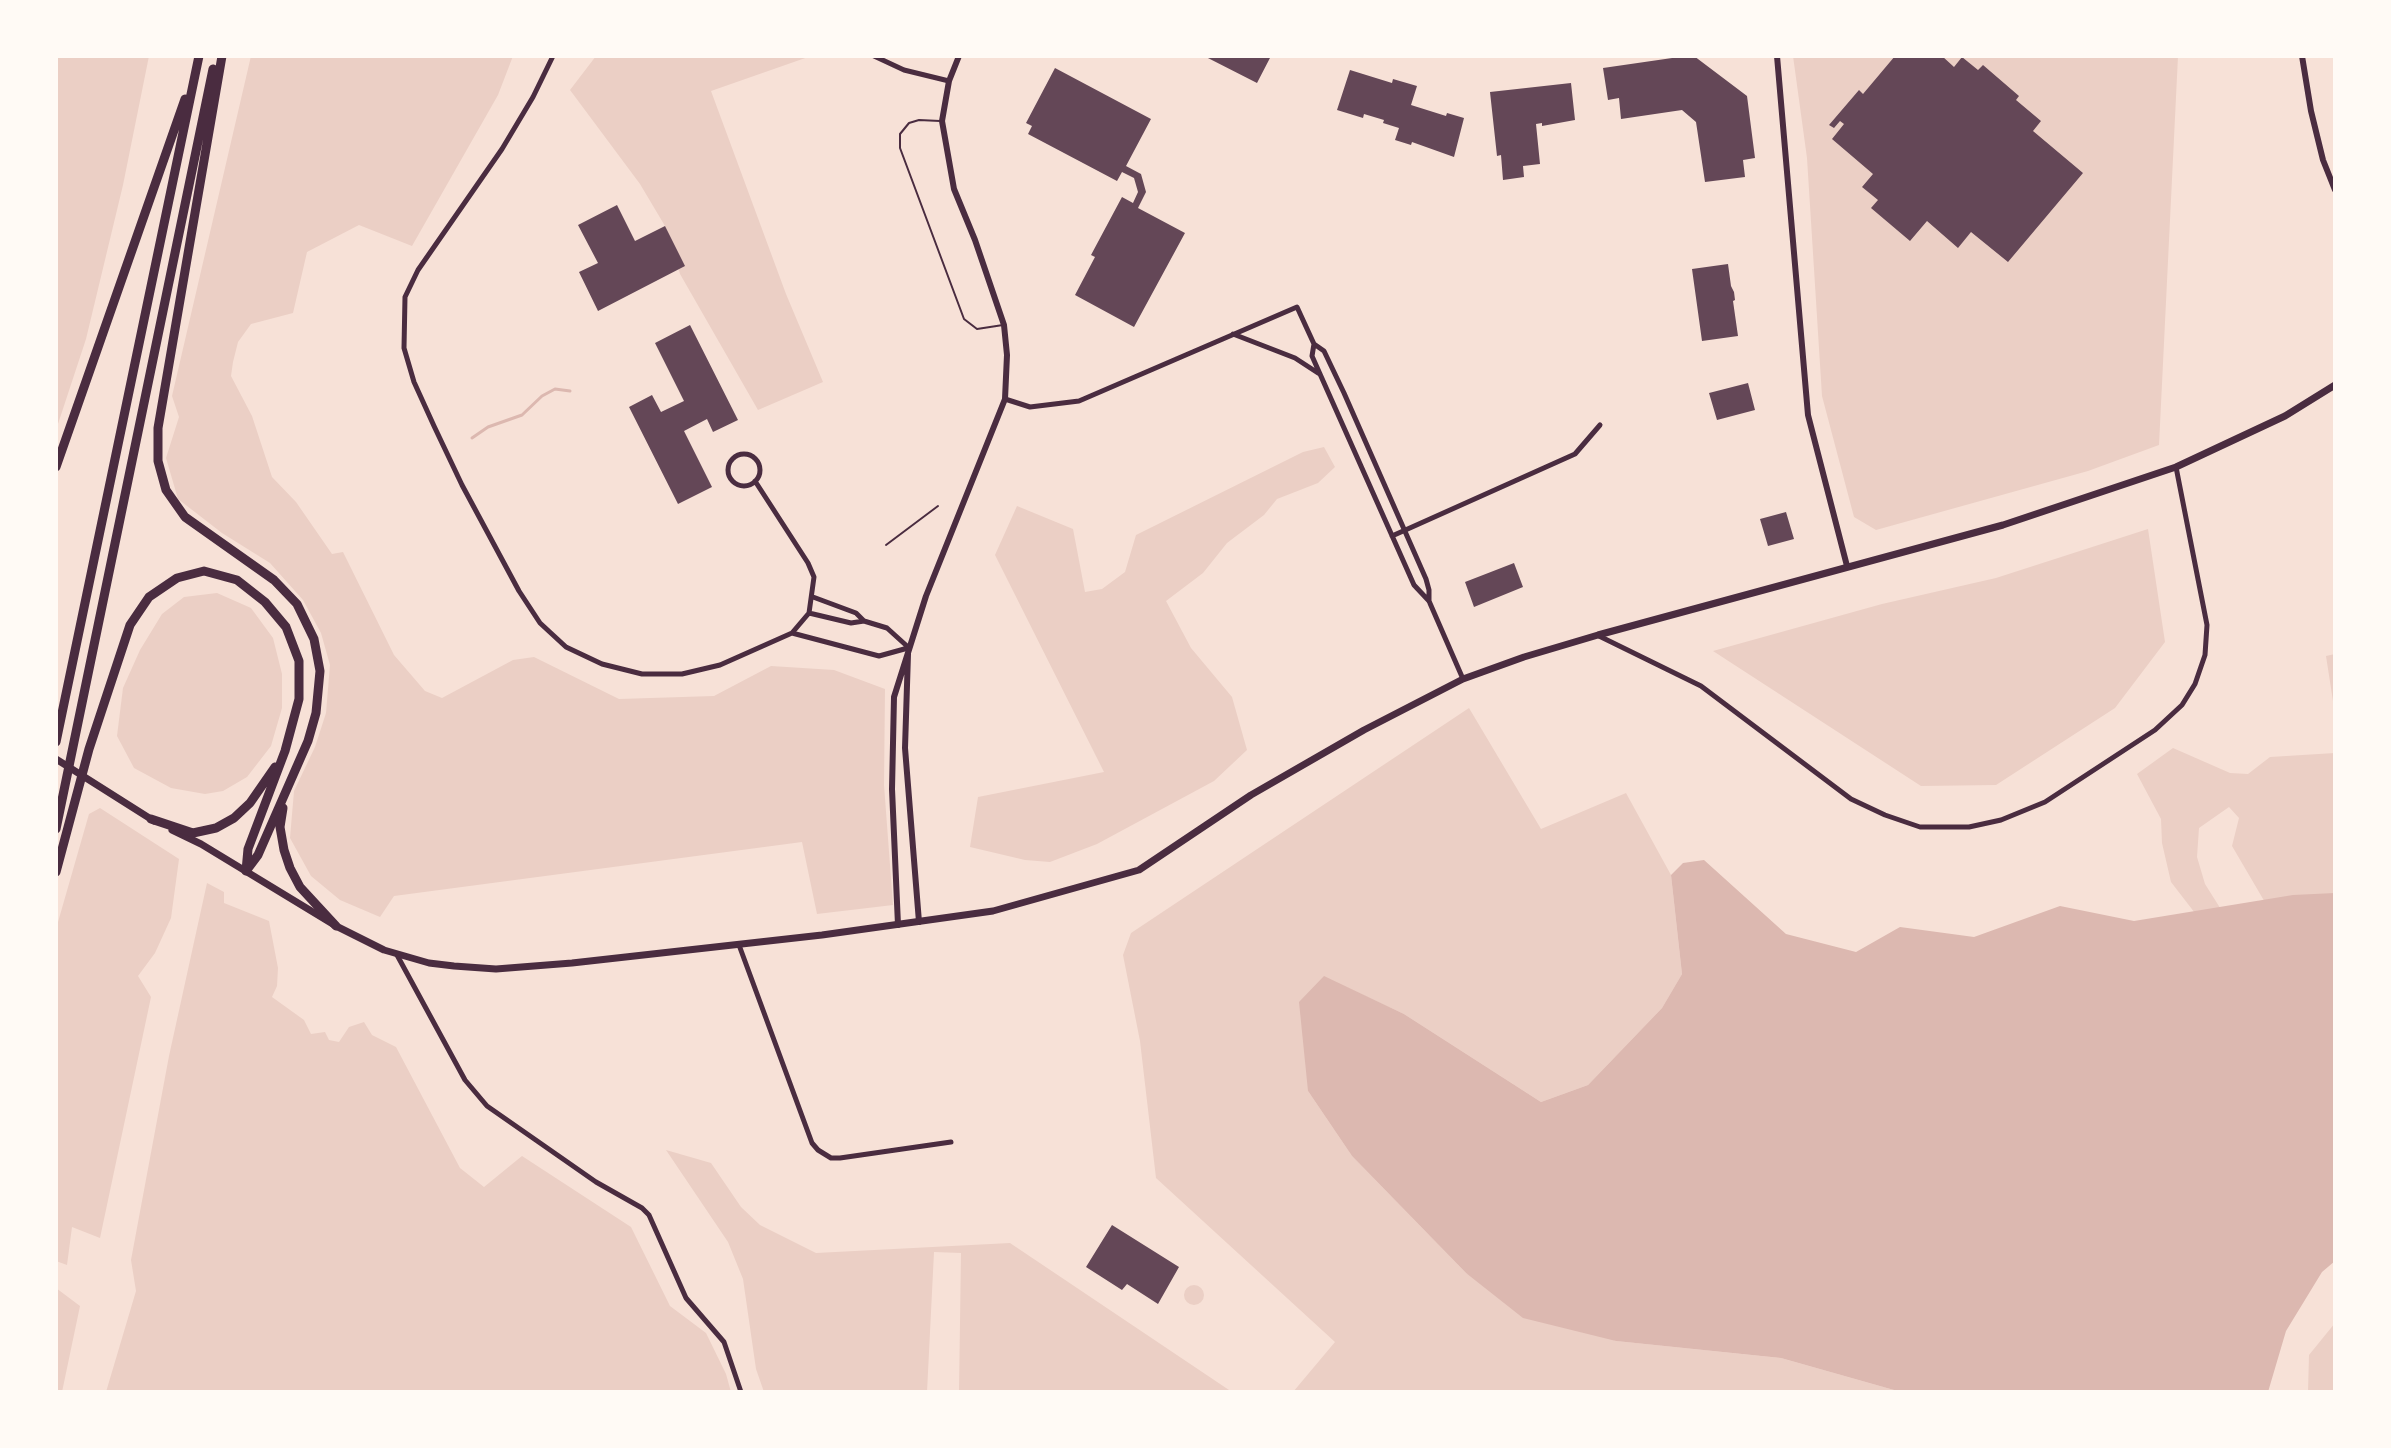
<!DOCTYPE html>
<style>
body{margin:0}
#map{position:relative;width:2391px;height:1448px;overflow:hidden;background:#f7e1d7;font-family:Cabin,sans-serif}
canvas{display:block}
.frame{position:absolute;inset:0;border:58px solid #fffaf5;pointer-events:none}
</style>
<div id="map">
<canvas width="2391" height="1448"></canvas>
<div class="frame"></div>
</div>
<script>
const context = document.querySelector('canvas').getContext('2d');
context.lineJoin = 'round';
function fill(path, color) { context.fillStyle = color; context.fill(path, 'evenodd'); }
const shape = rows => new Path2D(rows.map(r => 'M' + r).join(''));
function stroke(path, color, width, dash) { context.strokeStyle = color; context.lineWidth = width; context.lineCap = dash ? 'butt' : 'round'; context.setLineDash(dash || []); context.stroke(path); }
fill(shape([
 [56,56,149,56,123,185,86,339,56,430],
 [251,56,513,56,498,95,412,246,359,225,307,252,293,313,251,324,238,342,233,362,231,376,252,416,272,477,296,502,332,554,343,552,394,655,425,691,442,698,513,660,534,657,619,699,714,696,771,666,834,670,885,689,884,785,893,905,817,914,802,842,394,896,380,917,340,900,311,876,290,838,294,791,315,747,326,713,330,665,321,633,303,600,270,563,222,533,178,499,166,458,179,417,172,396],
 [596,56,811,56,711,91,786,294,823,382,758,410,680,274,665,226,640,184,570,90],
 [1793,56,2178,56,2159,445,2088,471,1876,530,1854,517,1822,396,1807,158],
 [1324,447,1335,467,1318,483,1277,499,1264,515,1227,543,1203,573,1166,601,1191,648,1232,697,1247,750,1214,781,1097,844,1050,862,1025,860,970,847,978,797,1104,772,995,555,1017,506,1073,529,1085,592,1102,589,1125,572,1136,535,1303,452],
 [2148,529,2165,642,2115,708,1996,785,1921,786,1713,651,1882,604,1996,578],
 [217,593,251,608,273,638,282,674,282,708,271,746,247,777,223,791,205,794,171,788,134,768,117,736,123,688,140,650,162,614,184,597],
 [2335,654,2335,714,2326,656],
 [1469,708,1541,829,1626,793,1671,875,1682,974,1662,1008,1588,1085,1541,1102,1404,1014,1324,977,1308,1091,1352,1156,1466,1273,1616,1341,1781,1358,1901,1392,1293,1392,1335,1342,1156,1178,1140,1041,1123,955,1131,933],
 [2173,748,2230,773,2248,774,2270,757,2335,753,2335,902,2266,904,2232,846,2239,818,2229,807,2199,828,2197,857,2205,884,2222,911,2198,917,2171,882,2162,843,2161,819,2137,774],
 [100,808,179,859,171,918,155,953,138,976,151,997,100,1238,72,1227,67,1265,56,1261,56,929,89,814],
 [207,883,224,892,224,903,269,921,278,968,277,986,272,997,304,1020,311,1034,325,1032,329,1040,339,1042,349,1027,364,1022,372,1035,396,1047,460,1168,484,1187,522,1156,631,1227,670,1306,706,1333,726,1374,731,1392,106,1392,136,1291,131,1260,169,1056],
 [666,1150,711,1163,741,1207,760,1225,816,1253,1010,1243,1232,1392,959,1392,961,1253,934,1252,927,1392,764,1392,756,1369,743,1279,728,1242],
 '1184 1295a10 10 0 1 1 20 0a10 10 0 1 1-20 0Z',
 [56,1288,80,1306,62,1392,56,1392],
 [2335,1323,2335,1392,2308,1392,2309,1355]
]), '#ebcfc5');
fill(shape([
 [1704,860,1786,934,1856,952,1900,927,1974,937,2060,906,2134,921,2293,895,2335,893,2335,1261,2322,1272,2286,1331,2268,1392,1901,1392,1781,1358,1616,1341,1523,1318,1466,1273,1352,1156,1308,1091,1299,1002,1324,976,1404,1014,1541,1102,1588,1085,1662,1008,1682,974,1671,875,1683,863]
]), '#dcb8b0');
stroke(shape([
 [472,438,488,427,522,415,542,396,555,389,570,391]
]), '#dcb8b0', 3);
fill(shape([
 [1204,56,1271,56,1257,83],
 [1686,56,1694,56,1747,96,1755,158,1743,160,1745,177,1705,182,1696,122,1682,110,1621,119,1619,98,1608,100,1603,68],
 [1895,56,1942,56,1954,67,1962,57,1978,70,1983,65,2019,96,2016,100,2041,121,2033,131,2083,173,2008,262,1971,232,1958,248,1927,221,1910,241,1871,208,1878,200,1862,187,1873,174,1832,139,1844,124,1840,121,1834,128,1829,125,1859,90,1863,94],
 [1055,68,1151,119,1126,166,1141,174,1146,192,1138,208,1185,233,1134,327,1075,295,1095,257,1091,255,1122,197,1133,203,1138,192,1134,178,1122,172,1117,181,1028,134,1032,126,1026,123],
 [1350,70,1392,83,1393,79,1417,86,1411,105,1446,116,1447,113,1464,118,1454,157,1412,142,1411,145,1395,140,1399,128,1383,123,1384,120,1364,114,1363,118,1337,110],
 [1571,83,1575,120,1542,126,1542,123,1536,124,1540,164,1523,166,1524,177,1503,180,1501,155,1497,156,1490,92],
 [617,205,635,241,665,226,685,266,598,311,579,272,598,263,578,225],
 [1728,264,1731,286,1734,292,1735,300,1733,301,1738,336,1702,341,1692,269],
 [690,325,738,420,713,432,707,419,684,431,712,487,678,504,629,407,652,395,661,412,684,401,655,343],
 [1748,383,1755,410,1717,420,1709,393],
 [1786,512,1794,539,1768,546,1760,519],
 [1514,563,1523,587,1474,607,1465,582],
 [1112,1225,1179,1267,1158,1304,1127,1284,1122,1290,1086,1267]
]), '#644757');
stroke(shape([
 [886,545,938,506]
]), '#4a2c40', 2);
stroke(shape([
 [940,121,919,120,909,123,900,134,900,148,964,319,977,329,1003,325]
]), '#4a2c40', 2);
stroke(shape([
 [553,56,533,97,502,149,418,270,405,297,404,348,414,382,434,426,462,485,519,591,540,623,566,647,602,664,642,674,682,674,720,665,792,633,809,613,814,577,808,563,755,481],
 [874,56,904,70,949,81],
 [1233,334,1295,358,1318,373],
 [1314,344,1312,356,1320,374,1414,585,1429,601,1463,679],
 [1005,399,1030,407,1079,401,1297,307,1314,344,1324,351,1344,393,1426,579,1429,590,1429,601],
 '728 470a16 16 0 1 1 32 0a16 16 0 1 1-32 0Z',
 [1392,536,1575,454,1600,425],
 [813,597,856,613,864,621],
 [809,613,851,623,864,621,887,628,908,647],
 [792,633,879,656,908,648],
 [1599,636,1701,686,1851,799,1885,815,1920,827,1969,827,2001,820,2045,802,2155,730,2182,705,2195,684,2205,655,2207,625,2176,467],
 [739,945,812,1143,818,1150,831,1158,840,1158,951,1142],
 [397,955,465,1080,487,1106,596,1182,642,1208,649,1215,686,1298,724,1342,741,1392]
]), '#4a2c40', 5);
stroke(shape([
 [1777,56,1808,415,1847,566],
 [2302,56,2311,111,2323,160,2335,190],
 [908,654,905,748,919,922],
 [898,925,892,789,894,697,926,596,1005,399,1007,355,1004,325,975,240,954,189,942,121,949,81,959,56]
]), '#4a2c40', 6);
stroke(shape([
 [56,759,154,821],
 [172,830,201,844,336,926,384,950,429,963,454,966,496,969,572,963,822,935,993,911,1139,870,1251,795,1364,730,1463,679,1524,657,1598,635,2003,525,2176,467,2285,416,2335,385]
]), '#4a2c40', 7);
stroke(shape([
 [222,56,158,428,158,461,166,490,185,517,274,580,297,604,314,639,320,671,316,713,308,741,258,855,246,871],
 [56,467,185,99],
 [56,742,199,56],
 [283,808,280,827,284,850,290,868,300,887,336,926],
 [151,819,193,833,216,828,234,818,250,803,275,767],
 [56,829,213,69],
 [56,872,89,749,130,625,149,597,177,578,204,571,237,580,265,602,286,627,299,661,299,699,285,751,248,849,246,871]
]), '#4a2c40', 9);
</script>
